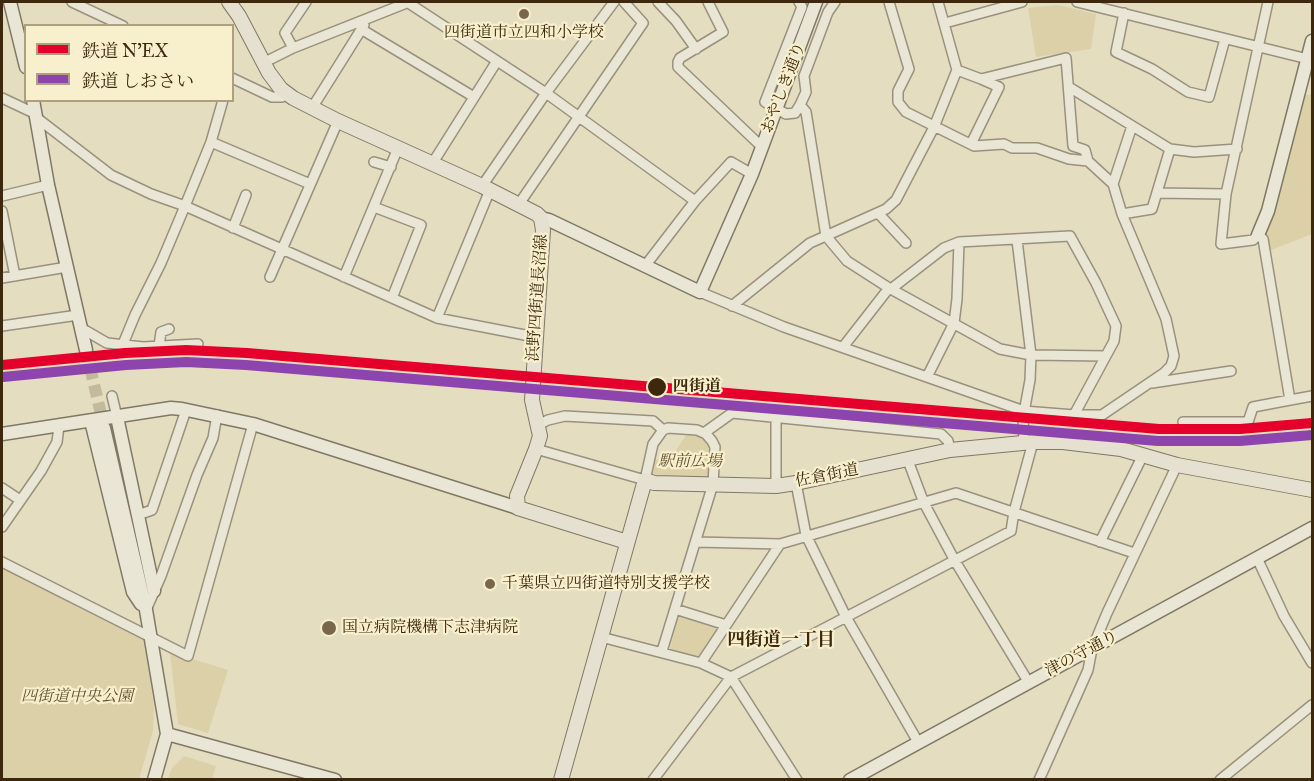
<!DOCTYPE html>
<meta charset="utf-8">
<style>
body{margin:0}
#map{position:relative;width:1314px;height:781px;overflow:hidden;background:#e5ddc0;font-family:"IM FELL Great Primer","Noto Serif JP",serif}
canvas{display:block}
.frame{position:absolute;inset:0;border:3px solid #3d280e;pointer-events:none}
.legend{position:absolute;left:24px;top:24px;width:210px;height:78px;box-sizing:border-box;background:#f8efcc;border:2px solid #ad9f80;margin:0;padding:8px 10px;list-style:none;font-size:18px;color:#3d280e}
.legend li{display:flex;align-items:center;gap:12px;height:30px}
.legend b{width:30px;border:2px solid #ad9f80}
</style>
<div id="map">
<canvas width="1314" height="781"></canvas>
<div class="frame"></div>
<ul class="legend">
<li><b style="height:8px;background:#e4002b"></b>鉄道 N'EX</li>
<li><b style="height:8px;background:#8e44ad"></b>鉄道 しおさい</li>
</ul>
</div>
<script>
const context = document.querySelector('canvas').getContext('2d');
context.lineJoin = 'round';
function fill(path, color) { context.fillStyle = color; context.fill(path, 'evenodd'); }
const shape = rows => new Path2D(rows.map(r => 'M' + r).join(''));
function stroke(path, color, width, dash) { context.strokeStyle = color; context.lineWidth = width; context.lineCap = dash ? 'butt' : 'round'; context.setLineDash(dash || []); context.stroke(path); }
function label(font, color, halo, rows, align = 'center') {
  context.font = font + ' "IM FELL Great Primer","Noto Serif JP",serif'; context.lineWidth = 4.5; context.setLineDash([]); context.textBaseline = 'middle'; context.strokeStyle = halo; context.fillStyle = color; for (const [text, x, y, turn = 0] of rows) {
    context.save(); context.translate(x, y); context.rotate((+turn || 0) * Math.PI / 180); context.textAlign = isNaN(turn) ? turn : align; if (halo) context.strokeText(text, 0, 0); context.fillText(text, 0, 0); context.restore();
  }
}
fill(shape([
 [1058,5,1096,14,1091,49,1036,57,1028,8],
 [1298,94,1312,95,1312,234,1266,252,1263,239],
 [686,435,697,435,708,442,709,476,703,481,652,478,649,473,653,460,671,458],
 [2,566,83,610,144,640,154,706,153,731,139,779,2,779],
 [678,612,721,623,702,653,697,657,670,649],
 [170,652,228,670,208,733,178,724],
 [184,756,216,766,212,779,168,779,172,768]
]), '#dcd0a8');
stroke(shape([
 [86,350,104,427]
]), '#c3b99c', 12, [12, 6]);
const street = shape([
 [72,2,123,26],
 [407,2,546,93,695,201],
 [658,2,676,21,696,49],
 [708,2,723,32,680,58,678,62,678,67,762,147],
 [799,2,802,7,765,102,786,114,795,113,800,105,806,112,826,236,847,261,889,288,1000,349,1031,355,1106,356],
 [889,2,909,69,898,91,898,102,906,112,974,146,1004,144,1012,148,1037,148,1069,159,1088,161],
 [1077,2,1312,60],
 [1268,2,1226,194,1221,244,1253,240,1258,235,1263,239,1290,400,1312,396],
 [1124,13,1116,52,1152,69,1188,92,1209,97,1225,39],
 [945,23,1022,2],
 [361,29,474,97],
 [293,48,285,33,306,2],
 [263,63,293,48,409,2],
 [232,78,272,97,282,97,286,93],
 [1069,87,1170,149,1194,152,1237,149],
 [2,98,36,114],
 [800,105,806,92,804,76,828,12,835,2],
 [312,108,364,25],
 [37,118,111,175,151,194,185,206,437,318,535,337],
 [211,142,310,184],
 [971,144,999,87,981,79],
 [374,162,391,167],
 [432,164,497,61],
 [1113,184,1132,126],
 [482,186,546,93,614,2],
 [1157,193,1226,194],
 [2,196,48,185],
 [519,204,643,23,624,2],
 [374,207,421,225,392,298],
 [2,211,15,276],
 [878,213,906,243],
 [1122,214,1152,209,1170,149],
 [233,228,246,195],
 [1017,240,1031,355,1030,380,1023,418,1024,443],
 [645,266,695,201,731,162,752,174],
 [270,277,338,121],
 [344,277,398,148],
 [2,278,67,267],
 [891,289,944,248,959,242,1070,236,1096,283,1116,326,1114,341,1074,415],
 [700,292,784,327,1024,411,1074,415,1102,415,1164,373,1171,366,1174,356,1166,319,1122,214,1113,184,1088,161,1085,150,1073,146,1066,58,981,79,957,70],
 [732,306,810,243,886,209,896,200,934,127,957,70,938,2],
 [437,318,490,190],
 [2,326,78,315],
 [81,328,107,343,143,347,198,344],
 [123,344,135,315,161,263,185,206,211,142,223,100],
 [159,346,161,332,169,329],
 [843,347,889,288],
 [927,377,954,323,957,299,959,242],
 [1152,383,1231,371],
 [112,396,117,417],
 [1183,422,1248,422,1253,407,1290,400],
 [538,425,548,420,565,416,653,421,663,430],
 [704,433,732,413,941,434,948,441,950,450],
 [536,449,645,480,653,444,663,430,668,428,697,430,706,434,712,441,715,447,713,484,662,651],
 [907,458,924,503,955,561,1029,683],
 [796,483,806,535,846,617,918,742],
 [776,486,776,418],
 [2,488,20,500],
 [138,515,152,510,186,410],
 [2,527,41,471,57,442,59,426],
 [696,542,780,544,956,493,1134,553],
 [1100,542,1143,455],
 [1257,558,1284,616,1312,663],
 [2,562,188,656,253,424],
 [675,609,726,625],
 [146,610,161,576,197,475,213,438,217,415],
 [601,637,701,663,731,677,797,780],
 [701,663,780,544],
 [653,780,731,677,1011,531,1014,512,1033,442],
 [1039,780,1088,670,1092,649,1107,613,1177,465],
 [1220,780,1312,705]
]);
const secondary = shape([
 [10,2,26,67],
 [33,100,48,185,86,350],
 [541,218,549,220,700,292,752,174,816,2],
 [1258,235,1268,211,1312,41],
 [117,417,154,591],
 [91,421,133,592,141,604],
 [104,428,146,610,167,734,154,780],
 [2,434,171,408,182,409,253,424,518,508],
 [167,734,335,780],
 [850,780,1312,528]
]);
const primary = shape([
 [229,2,239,16,269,73,281,89,293,98,338,121,482,186,537,214,541,218,543,230,532,400,540,436,536,449,517,496,518,508,627,542],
 [561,780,645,480,654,483,776,486,796,483,950,450,1033,442,1063,442,1121,449,1177,465,1312,490]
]);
stroke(street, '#99917e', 12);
stroke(secondary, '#807866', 15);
stroke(primary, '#807866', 16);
stroke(street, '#e9e6d6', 9);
stroke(secondary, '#e9e6d6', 12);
stroke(primary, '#e5e0cf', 14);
stroke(shape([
 [2,365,125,353,186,350,247,353,1159,429,1240,429,1312,423]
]), '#e4002b', 10);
stroke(shape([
 [3,377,126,365,186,362,246,365,1158,441,1240,441,1312,435]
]), '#8e44ad', 10);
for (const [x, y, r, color] of [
 [524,14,6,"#78674c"],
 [657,387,10,"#3d280e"],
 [490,584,6,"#78674c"],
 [329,628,8,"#78674c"]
]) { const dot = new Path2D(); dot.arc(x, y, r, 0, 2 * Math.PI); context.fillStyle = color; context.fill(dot); stroke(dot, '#f8efcc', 2); }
label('16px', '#3d280e', '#f8efcc', [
 ["四街道市立四和小学校",524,33,"center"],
 ["千葉県立四街道特別支援学校",502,584],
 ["国立病院機構下志津病院",342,628]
], 'left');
label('16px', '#3d280e', '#f8efcc', [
 ["おやしき通り",784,88,-69],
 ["浜野四街道長沼線",538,298,-86],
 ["佐倉街道",827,476,-11],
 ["津の守通り",1082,654,-28]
]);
label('bold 16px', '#3d280e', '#f8efcc', [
 ["四街道",673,387]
], 'left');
label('italic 16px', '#635030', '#f8efcc', [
 ["駅前広場",690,462],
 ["四街道中央公園",77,697]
]);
label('bold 18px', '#3d280e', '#f8efcc', [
 ["四街道一丁目",781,641]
]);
</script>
